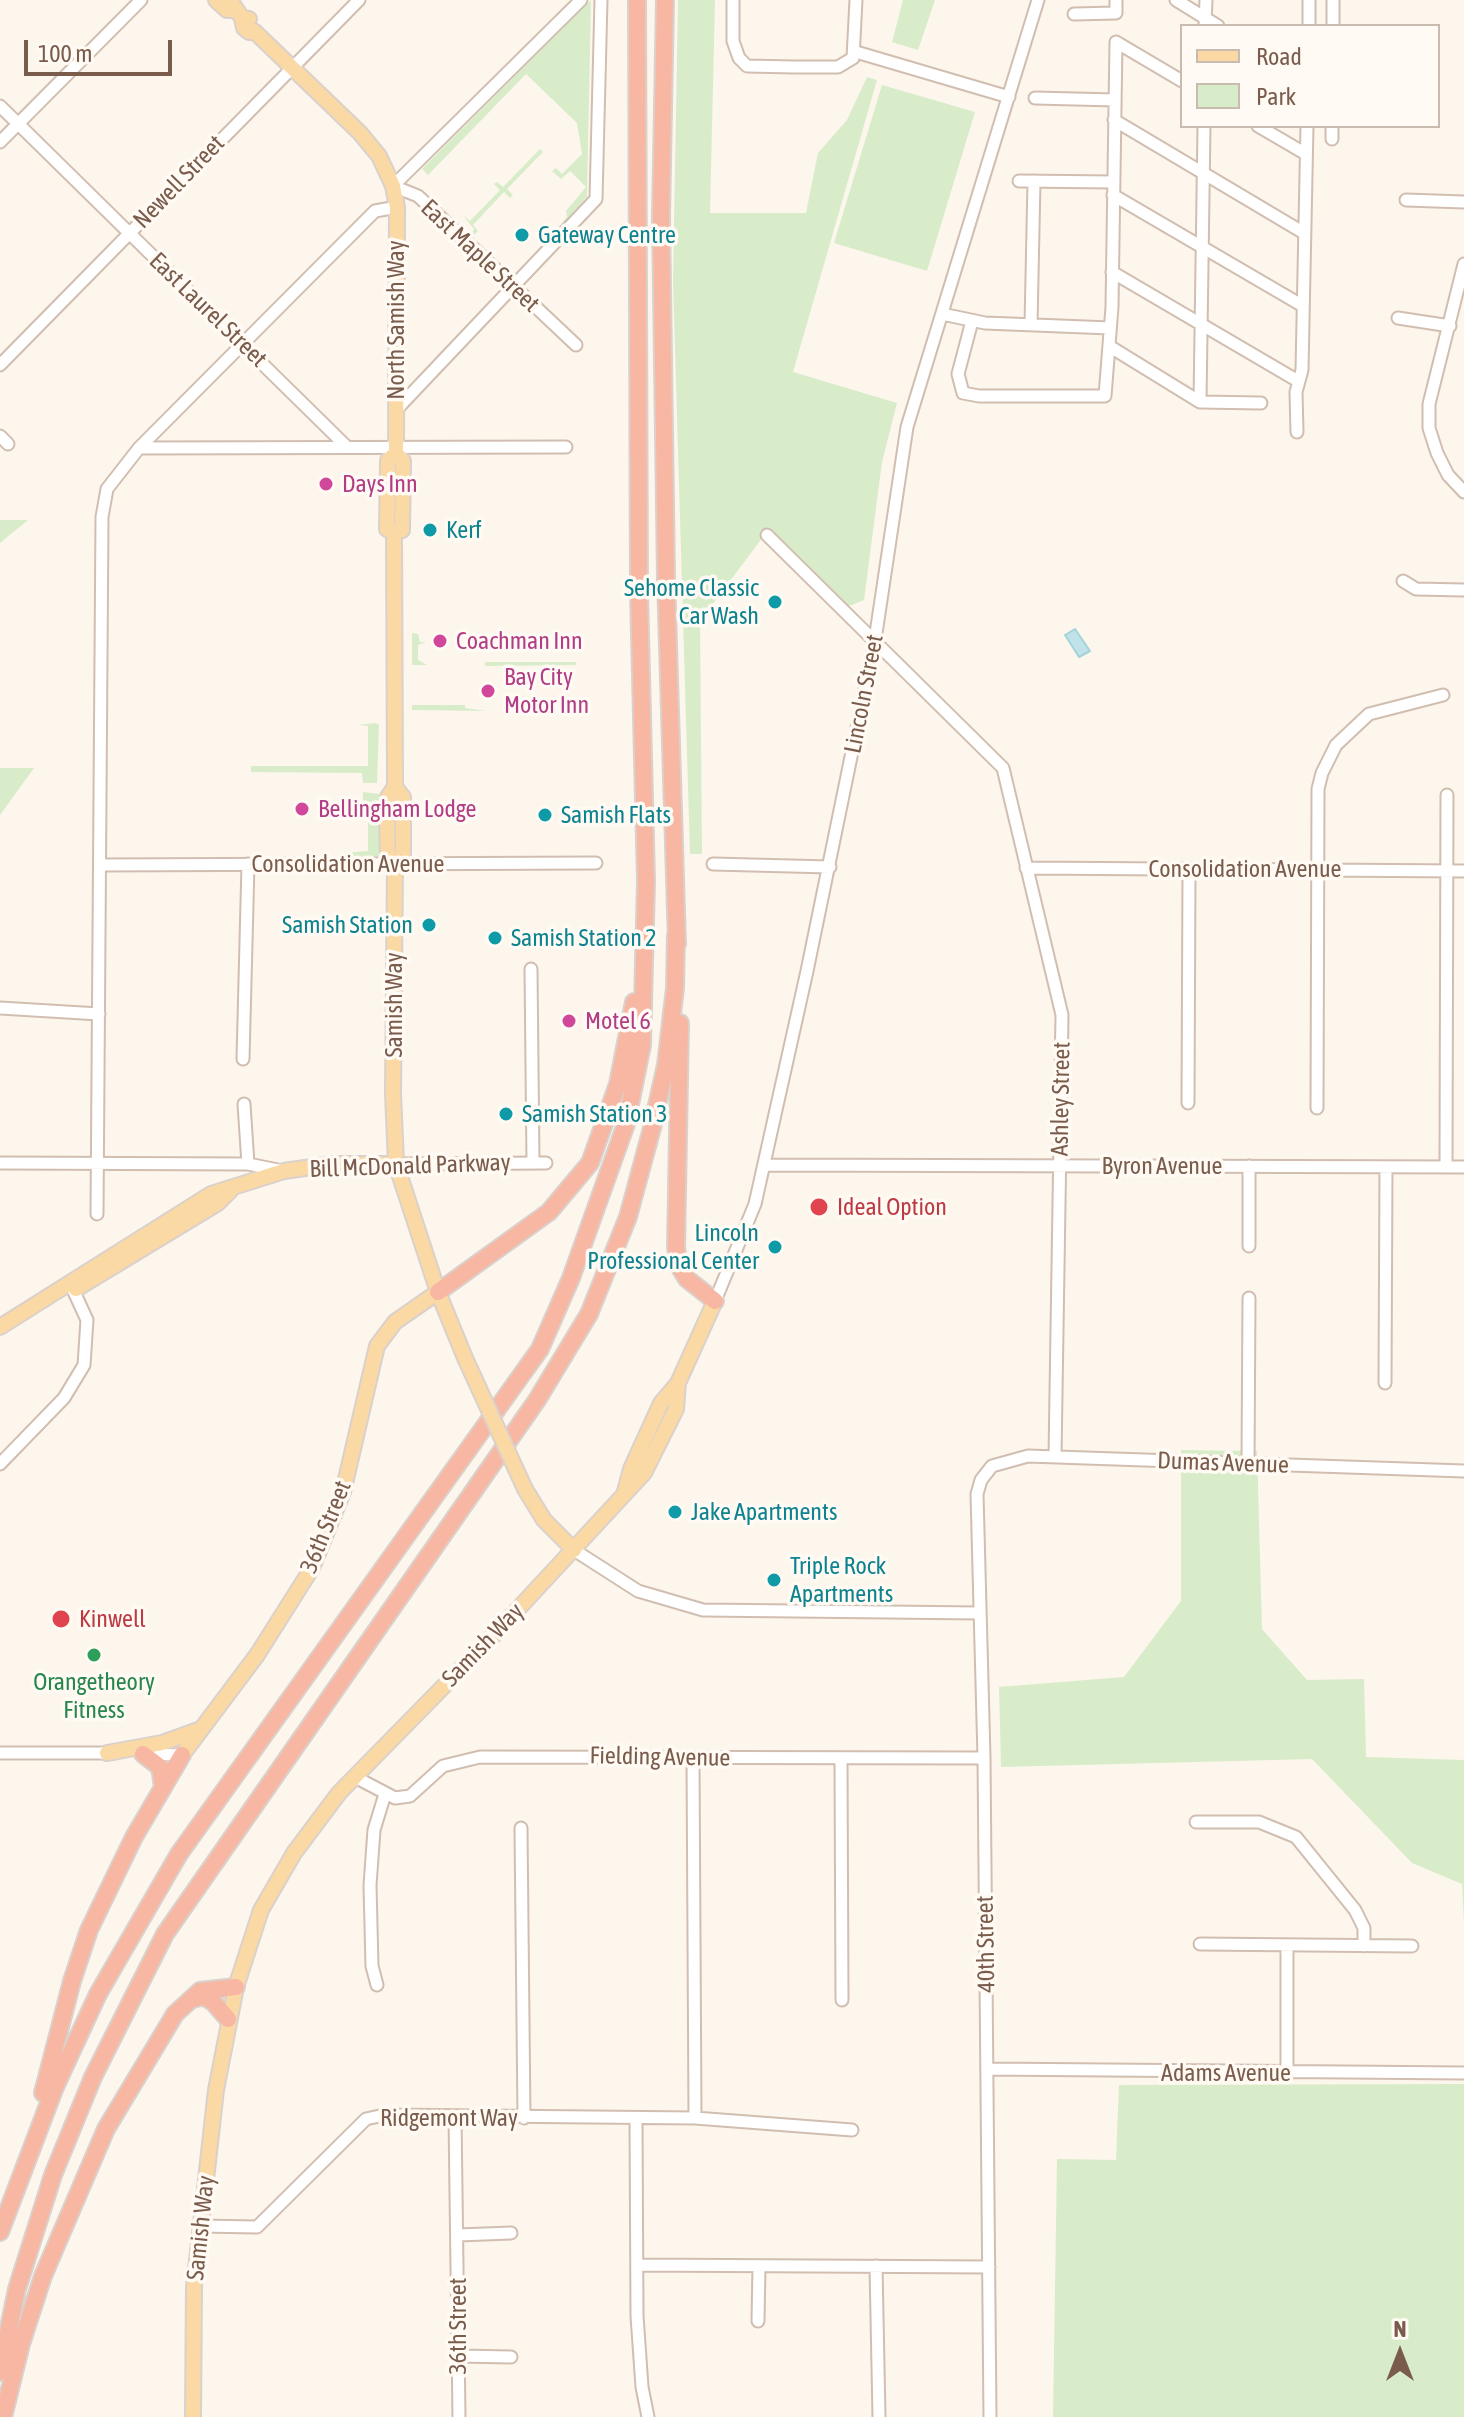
<!DOCTYPE html>
<style>
body{margin:0}
#map{position:relative;width:1464px;height:2417px;overflow:hidden;background:#fdf6ec;font-family:"Asap Condensed",sans-serif}
canvas{display:block}
.legend{position:absolute;left:1180px;top:24px;width:260px;height:104px;box-sizing:border-box;background:#fffaf3;border:2px solid #cabbb1;margin:0;padding:10px 14px;list-style:none;font-size:24px;color:#7a5c4d}
.legend li{display:flex;align-items:center;gap:16px;height:40px}
.legend b{width:40px;border:2px solid #cabbb1}
.north{position:absolute;left:1360px;top:2313px;width:80px;height:80px;-webkit-text-stroke:6px #fffaf3;paint-order:stroke;rotate:0deg;font-size:22px;font-weight:700;line-height:32px;text-align:center;color:#7a5c4d}
.north::after{content:'';display:block;margin:auto;width:28px;height:36px;background:#7a5c4d;clip-path:polygon(50% 0,100% 100%,50% 72%,0 100%)}
.scale{position:absolute;left:24px;top:40px;width:148px;height:36px;box-sizing:border-box;border:4px solid #7a5c4d;border-top:0;padding-left:10px;font-size:24px;line-height:28px;white-space:nowrap;color:#7a5c4d;-webkit-text-stroke:6px #fffaf3;paint-order:stroke}
</style>
<div id="map">
<canvas width="1464" height="2417"></canvas>
<ul class="legend">
<li><b style="height:10px;background:#fbd9a5"></b>Road</li>
<li><b style="height:22px;background:#d8ecc9"></b>Park</li>
</ul>
<div class="north">N</div>
<div class="scale">100 m</div>
</div>
<script>
const context = document.querySelector('canvas').getContext('2d');
context.lineJoin = 'round';
function fill(path, color) { context.fillStyle = color; context.fill(path, 'evenodd'); }
const shape = rows => new Path2D(rows.map(r => 'M' + r).join(''));
function stroke(path, color, width, dash) { context.strokeStyle = color; context.lineWidth = width; context.lineCap = dash ? 'butt' : 'round'; context.setLineDash(dash || []); context.stroke(path); }
function label(font, color, halo, rows, align = 'center') {
  context.font = font + ' "Asap Condensed",sans-serif'; context.lineWidth = 7; context.setLineDash([]); context.textBaseline = 'middle'; context.strokeStyle = halo; context.fillStyle = color; for (const [text, x, y, turn = 0] of rows) {
    context.save(); context.translate(x, y); context.rotate((+turn || 0) * Math.PI / 180); context.textAlign = isNaN(turn) ? turn : align; if (halo) context.strokeText(text, 0, 0); context.fillText(text, 0, 0); context.restore();
  }
}
fill(shape([
 [591,0,587,197,517,276,567,217,566,211,586,187,570,171,561,179,552,171,556,168,562,174,582,154,577,123,526,74,428,175,422,169],
 [678,0,715,0,710,213,806,213,818,153,847,120,867,77,877,80,793,372,897,403,882,462,864,600,849,606,769,529,700,621,702,854,690,854,673,281],
 [903,0,935,0,918,50,892,42],
 [882,85,975,112,927,271,834,243],
 [540,149,543,152,507,189,513,195,510,198,504,192,473,225,478,231,470,238,474,229,463,215,470,221,500,190,494,184,497,182,503,187],
 [0,520,28,520,0,543],
 [412,633,418,634,420,642,426,642,418,645,418,660,427,665,412,665],
 [485,662,576,662,576,665,485,666],
 [412,705,465,705,465,708,486,711,412,710],
 [375,723,379,725,377,783,363,783,362,773,251,772,251,766,368,766,368,726,358,725],
 [0,768,34,768,0,815],
 [363,792,379,794,379,856,336,859,342,853,368,851,368,814,363,813],
 [1181,1450,1257,1451,1262,1629,1307,1680,1364,1679,1366,1757,1464,1760,1464,1924,1462,1884,1412,1863,1312,1759,1001,1767,999,1687,1124,1677,1181,1601],
 [1464,2084,1464,2417,1053,2417,1057,2159,1116,2160,1119,2085]
]), '#d8ecc9');
const water = shape([
 [1075,629,1090,651,1079,657,1065,635,1075,629]
]);
fill(water, '#bfe3e8');
stroke(water, '#a5d3da', 2);
const minor = shape([
 [733,0,733,41,739,58,747,66,794,67,838,67,853,58,856,0],
 [1176,0,1218,26],
 [1074,14,1116,13,1116,0],
 [1205,23,1206,0],
 [1309,26,1309,0],
 [1333,26,1333,0],
 [856,52,1009,97],
 [1035,98,1115,100],
 [0,106,347,447],
 [1114,120,1304,233],
 [1258,126,1306,154],
 [1332,139,1332,126],
 [0,142,141,0],
 [1019,181,1113,182],
 [1113,195,1303,306],
 [1406,200,1464,202],
 [1464,264,1429,404,1429,428,1437,453,1448,475,1464,492],
 [1112,272,1298,381],
 [942,314,985,323,1110,328],
 [1398,318,1450,326],
 [972,321,958,374,963,393,979,396,1105,396,1112,307,1116,42,1182,81],
 [1031,325,1034,181],
 [576,345,418,196,393,186,581,0],
 [1109,346,1200,402,1261,403],
 [0,365,359,0],
 [1200,402,1204,126],
 [396,410,596,199,601,0],
 [1297,432,1296,392,1302,370,1307,126],
 [0,436,8,444],
 [139,448,566,447],
 [767,535,1003,768,1062,1015,1055,1456],
 [1403,581,1416,589,1464,590],
 [713,864,830,867],
 [100,865,596,863],
 [1026,868,1464,871],
 [531,969,533,1163],
 [0,1008,99,1014],
 [243,1059,248,864],
 [1188,1103,1189,869],
 [244,1104,248,1164],
 [1317,1108,1318,789,1322,773,1336,745,1369,714,1443,695],
 [0,1163,248,1164,283,1171],
 [396,1164,546,1163],
 [764,1165,1464,1167],
 [1249,1166,1249,1246],
 [1446,1167,1447,795],
 [97,1214,102,517,107,489,139,448,375,211,397,207],
 [715,1301,755,1204,807,971,875,640,907,427,1038,0],
 [1385,1383,1386,1167],
 [0,1464,64,1398,84,1365,87,1320,70,1283],
 [1248,1464,1249,1298],
 [574,1550,638,1591,703,1610,979,1613],
 [0,1753,115,1753],
 [145,1754,182,1755],
 [693,1758,695,2118],
 [841,1758,842,2000],
 [355,1777,395,1798,410,1796,443,1766,480,1757,984,1758],
 [1196,1822,1259,1822,1296,1837,1355,1910,1364,1928,1364,1946],
 [521,1828,524,2118],
 [1200,1944,1412,1946],
 [1287,1945,1287,2073],
 [377,1985,372,1966,370,1885,374,1830,385,1794],
 [988,2069,1464,2073],
 [455,2117,459,2417],
 [636,2119,637,2316,642,2387,648,2417],
 [200,2226,257,2227,366,2119,384,2115,695,2118,852,2130],
 [458,2235,511,2233],
 [638,2265,989,2267],
 [876,2266,879,2417],
 [758,2321,759,2266],
 [459,2356,511,2357],
 [990,2417,984,1758,977,1494,981,1480,992,1466,1028,1456,1464,1471]
]);
const major = shape([
 [216,0,227,10,233,10],
 [230,0,242,18,249,19],
 [242,18,244,28,249,32,254,31,360,133,379,156,393,186,397,207,396,453,403,461,402,530,394,533],
 [394,533,395,787,388,797,387,818,388,855,395,864],
 [394,533,387,529,388,460,396,453],
 [395,787,403,797,403,855,395,864],
 [395,864,393,1093,396,1164,438,1292,465,1358],
 [76,1289,218,1203,230,1191],
 [0,1327,211,1194,284,1171,333,1164,396,1164],
 [525,1489,544,1520,574,1550],
 [625,1491,631,1469,661,1403,678,1383,715,1301],
 [107,1753,162,1743,201,1729],
 [182,1755,257,1655,312,1568,343,1492,377,1346,395,1322,438,1292],
 [193,2417,194,2287,216,2090,236,1987,261,1910,294,1853,339,1793,493,1636,644,1473,676,1409,678,1383]
]);
const highway = shape([
 [665,0,661,216,666,578,677,944],
 [680,1023,676,1247,679,1266,687,1279,715,1301],
 [438,1292,549,1212,590,1163,618,1084,634,1002],
 [143,1754,160,1767,163,1787],
 [193,1999,203,1996,213,2002,228,2019],
 [43,2093,72,1981,89,1930,134,1837,182,1755],
 [0,2232,55,2087,98,1994,179,1854,540,1349,571,1278,626,1124,642,1045,646,881,639,593,637,0],
 [0,2372,17,2289,53,2175,93,2077,165,1934,537,1400,589,1314,628,1217,652,1128,666,1065,675,988,676,935],
 [3,2417,21,2344,43,2276,106,2129,175,2014,200,1991,236,1987]
]);
stroke(minor, '#d1beb0', 15);
stroke(major, '#dad1cd', 18);
stroke(highway, '#dad1cd', 20);
stroke(minor, '#fff', 11);
stroke(major, '#fbd9a5', 14);
stroke(highway, '#f7b7a3', 16);
const majorBridge = shape([
 [465,1358,525,1489]
]);
stroke(majorBridge, '#dad1cd', 18, []);
stroke(majorBridge, '#fbd9a5', 14);
for (const [x, y, r, color] of [
 [522,235,8,"#0f9aa8"],
 [326,484,8,"#d1479c"],
 [430,530,8,"#0f9aa8"],
 [775,602,8,"#0f9aa8"],
 [440,641,8,"#d1479c"],
 [488,691,8,"#d1479c"],
 [302,809,8,"#d1479c"],
 [545,815,8,"#0f9aa8"],
 [429,925,8,"#0f9aa8"],
 [495,938,8,"#0f9aa8"],
 [569,1021,8,"#d1479c"],
 [506,1114,8,"#0f9aa8"],
 [819,1207,10,"#e0444e"],
 [775,1247,8,"#0f9aa8"],
 [675,1512,8,"#0f9aa8"],
 [774,1580,8,"#0f9aa8"],
 [61,1619,10,"#e0444e"],
 [94,1655,8,"#2e9e5b"]
]) { const dot = new Path2D(); dot.arc(x, y, r, 0, 2 * Math.PI); context.fillStyle = color; context.fill(dot); stroke(dot, '#fffaf3', 3); }
label('24px', '#7a5c4d', '#fffaf3', [
 ["Newell Street",179,182,-46],
 ["East Maple Street",480,256,43],
 ["East Laurel Street",208,310,44],
 ["North Samish Way",396,320,-90],
 ["Lincoln Street",864,694,-79],
 ["Consolidation Avenue",348,864],
 ["Consolidation Avenue",1245,869],
 ["Samish Way",394,1005,-90],
 ["Ashley Street",1061,1099,-89],
 ["Bill McDonald Parkway",410,1166,-2],
 ["Byron Avenue",1162,1166],
 ["Dumas Avenue",1223,1463,2],
 ["36th Street",326,1527,-68],
 ["Samish Way",483,1645,-46],
 ["Fielding Avenue",660,1757,1],
 ["40th Street",986,1944,-91],
 ["Adams Avenue",1226,2073],
 ["Ridgemont Way",449,2118],
 ["Samish Way",201,2228,-84],
 ["36th Street",458,2326,-90]
]);
label('24px', '#0d838f', '#fffaf3', [
 ["Gateway Centre",538,235],
 ["Kerf",446,530],
 ["Sehome Classic",759,588,"right"],
 ["Car Wash",759,616,"right"],
 ["Samish Flats",561,815],
 ["Samish Station",413,925,"right"],
 ["Samish Station 2",511,938],
 ["Samish Station 3",522,1114],
 ["Lincoln",759,1233,"right"],
 ["Professional Center",759,1261,"right"],
 ["Jake Apartments",691,1512],
 ["Triple Rock",790,1566],
 ["Apartments",790,1594]
], 'left');
label('24px', '#b23c85', '#fffaf3', [
 ["Days Inn",342,484],
 ["Coachman Inn",456,641],
 ["Bay City",504,677],
 ["Motor Inn",504,705],
 ["Bellingham Lodge",318,809],
 ["Motel 6",585,1021]
], 'left');
label('24px', '#be3a42', '#fffaf3', [
 ["Ideal Option",837,1207],
 ["Kinwell",79,1619]
], 'left');
label('24px', '#27864d', '#fffaf3', [
 ["Orangetheory",94,1682],
 ["Fitness",94,1710]
]);
</script>
